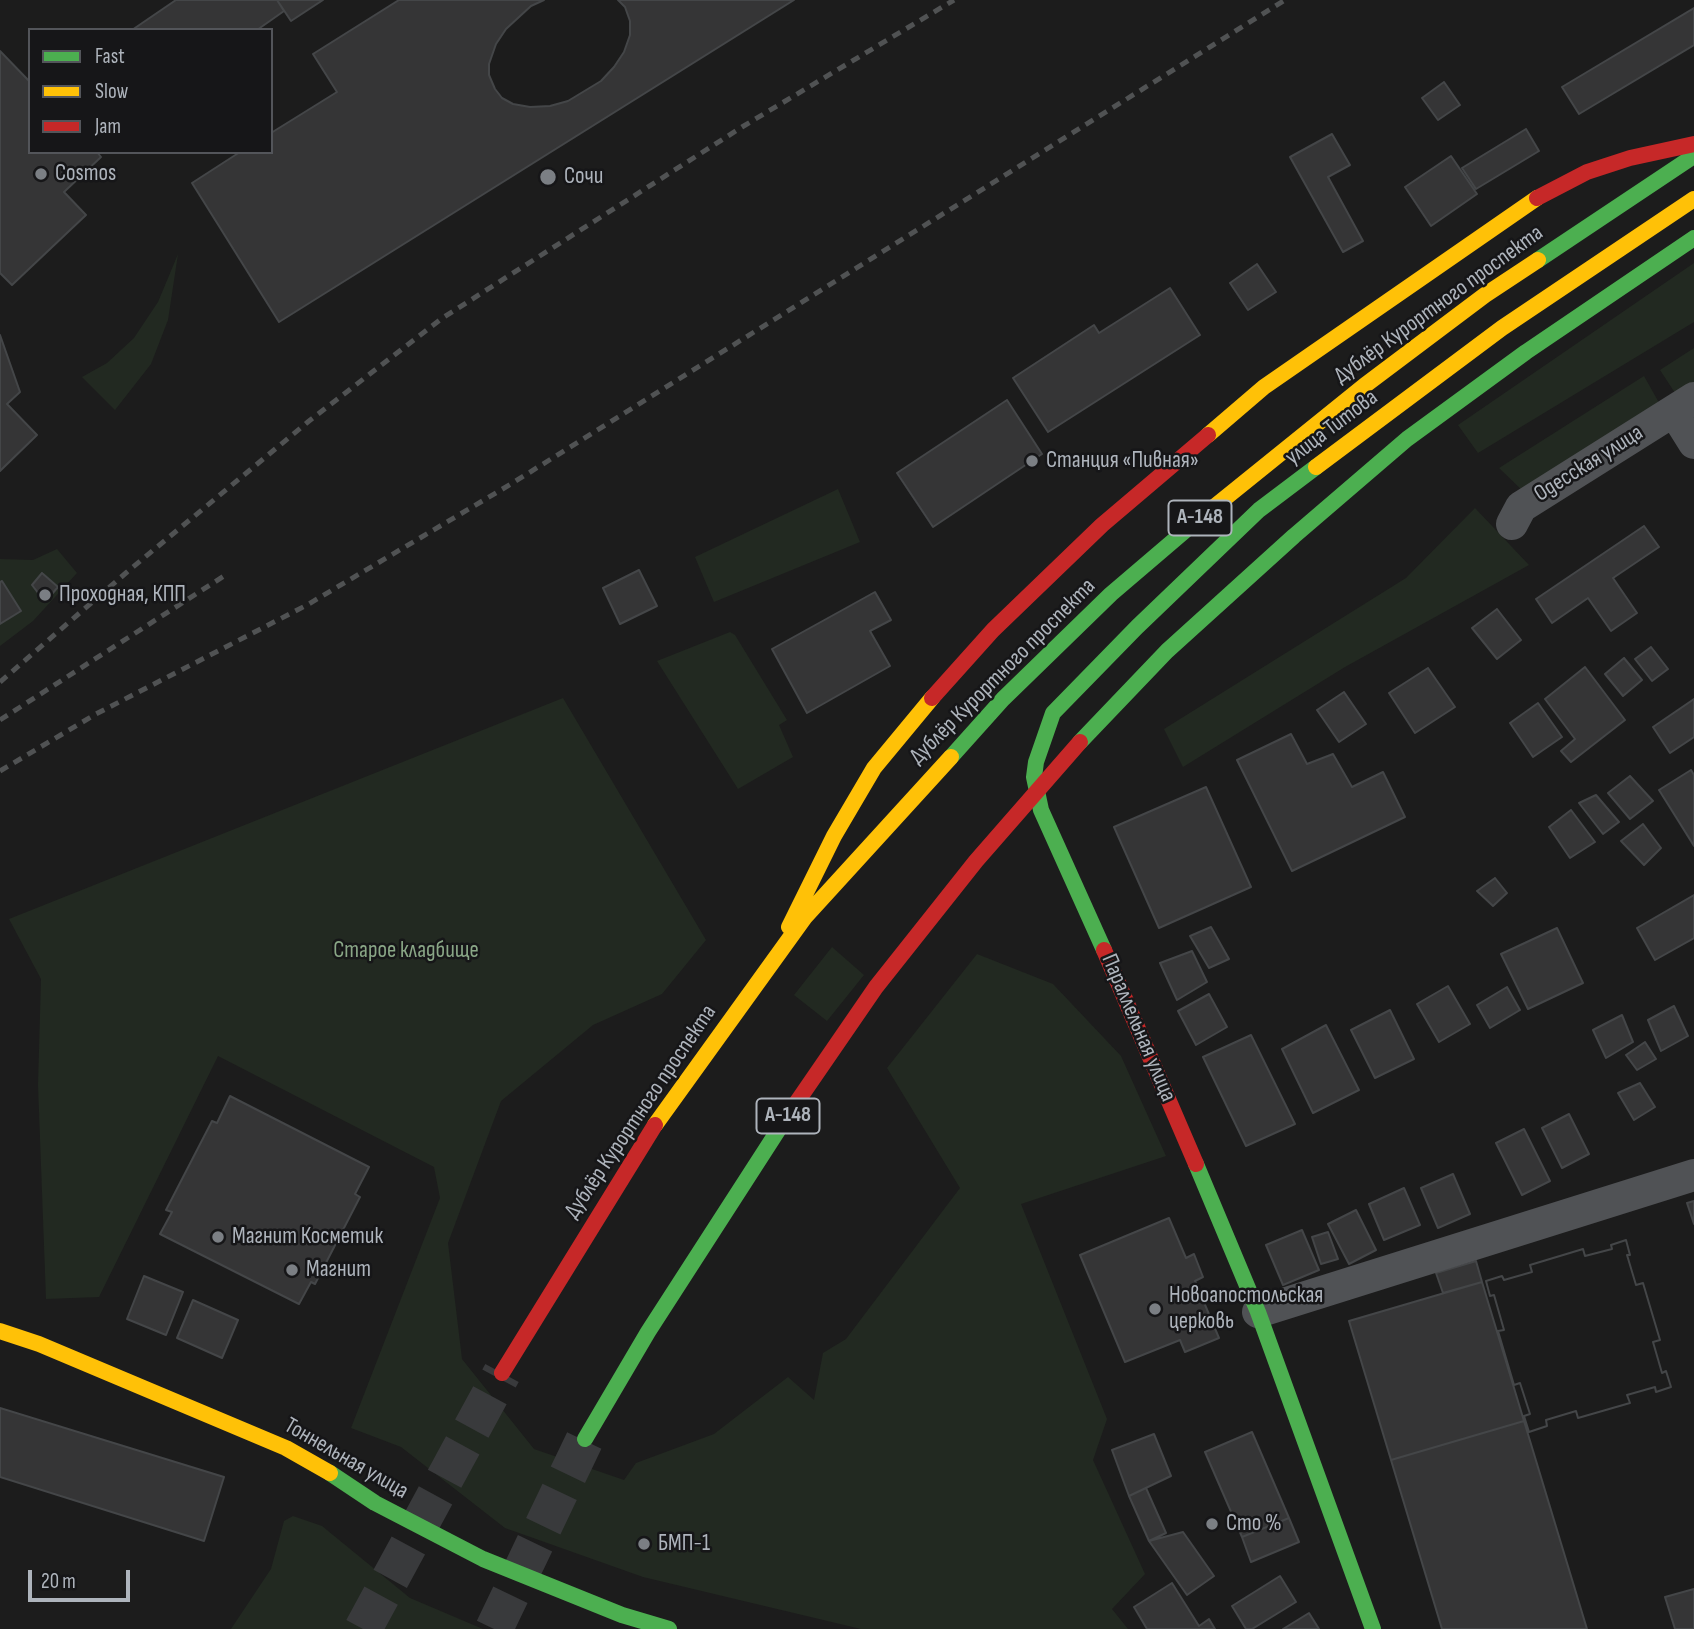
<!DOCTYPE html>
<meta charset="utf-8">
<style>
body{margin:0}
#map{position:relative;width:1694px;height:1629px;overflow:hidden;background:#1c1c1c;font-family:"Sofia Sans Condensed",sans-serif}
canvas{display:block}
.legend{position:absolute;left:28px;top:28px;width:245px;height:126px;box-sizing:border-box;background:#161618;border:2px solid #53555a;margin:0;padding:9px 12px;list-style:none;font-size:21px;color:#aeb4bc}
.legend li{display:flex;align-items:center;gap:14px;height:35px}
.legend b{width:35px;border:2px solid #53555a}
.scale{position:absolute;left:28px;top:1570px;width:102px;height:32px;box-sizing:border-box;border:4px solid #aeb4bc;border-top:0;padding-left:9px;font-size:21px;line-height:24px;white-space:nowrap;color:#aeb4bc;-webkit-text-stroke:5px #161618;paint-order:stroke}
</style>
<div id="map">
<canvas width="1694" height="1629"></canvas>
<ul class="legend">
<li><b style="height:9px;background:#4caf50"></b>Fast</li>
<li><b style="height:9px;background:#ffc107"></b>Slow</li>
<li><b style="height:9px;background:#c62828"></b>Jam</li>
</ul>
<div class="scale">20 m</div>
</div>
<script>
const context = document.querySelector('canvas').getContext('2d');
context.lineJoin = 'round';
function fill(path, color) { context.fillStyle = color; context.fill(path, 'evenodd'); }
const shape = rows => new Path2D(rows.map(r => 'M' + r).join(''));
function stroke(path, color, width, dash) { context.strokeStyle = color; context.lineWidth = width; context.lineCap = dash ? 'butt' : 'round'; context.setLineDash(dash || []); context.stroke(path); }
function label(font, color, halo, rows, align = 'center') {
  context.font = font + ' "Sofia Sans Condensed",sans-serif'; context.lineWidth = 5; context.setLineDash([]); context.textBaseline = 'middle'; context.strokeStyle = halo; context.fillStyle = color; for (const [text, x, y, turn = 0] of rows) {
    context.save(); context.translate(x, y); context.rotate((+turn || 0) * Math.PI / 180); context.textAlign = isNaN(turn) ? turn : align; if (halo) context.strokeText(text, 0, 0); context.fillText(text, 0, 0); context.restore();
  }
}
fill(shape([
 [178,254,168,320,151,364,115,410,82,377,107,363,134,338,158,302],
 [1694,263,1694,322,1478,453,1458,425],
 [1694,348,1694,389,1679,399,1660,370],
 [1644,376,1662,408,1526,494,1499,468],
 [838,489,860,542,714,602,695,557],
 [1475,508,1529,565,1345,667,1183,767,1164,729,1406,578],
 [57,549,77,573,33,621,0,646,0,559,33,560],
 [730,632,735,635,787,720,779,725,793,757,738,789,657,661],
 [563,698,706,940,662,994,593,1025,501,1101,448,1243,462,1359,534,1449,624,1480,636,1463,714,1434,788,1377,814,1400,823,1353,846,1339,960,1188,887,1068,977,954,1053,984,1121,1056,1166,1156,1021,1204,1107,1419,1093,1460,1145,1574,1112,1609,1128,1629,861,1629,643,1577,505,1528,401,1447,351,1428,440,1198,434,1167,218,1056,99,1297,46,1299,38,1085,41,979,9,919],
 [832,947,864,975,827,1021,794,995],
 [293,1516,322,1526,410,1598,483,1629,231,1629,271,1569,284,1521]
]), '#222921');
const building = shape([
 [176,0,277,0,284,11,257,30,132,30,176,0],
 [277,0,323,0,291,21,277,0],
 [399,0,544,0,531,6,506,29,496,44,489,64,489,75,495,89,502,98,513,104,530,107,550,106,568,101,601,81,614,67,624,52,630,35,630,21,625,7,618,0,794,0,279,322,192,183,240,152,271,152,271,133,337,92,313,54,399,0],
 [1694,8,1694,45,1579,114,1562,87,1694,8],
 [0,51,30,82,30,152,97,152,101,157,64,192,86,215,12,285,0,273,0,51],
 [1444,82,1460,105,1438,120,1422,98,1444,82],
 [1526,129,1539,151,1476,189,1462,168,1526,129],
 [1332,134,1350,165,1328,177,1363,241,1343,252,1290,157,1332,134],
 [1451,156,1477,194,1431,226,1405,187,1451,156],
 [1257,264,1276,292,1248,310,1230,283,1257,264],
 [1170,288,1200,335,1048,432,1013,378,1094,325,1099,333,1170,288],
 [0,335,20,392,7,404,37,435,0,471,0,335],
 [1007,400,1042,454,933,527,897,473,1007,400],
 [1644,526,1659,547,1613,578,1637,613,1611,631,1588,598,1552,623,1536,599,1644,526],
 [639,570,657,606,620,624,603,588,639,570],
 [42,573,58,587,45,602,32,585,42,573],
 [2,581,21,611,0,624,0,582,2,581],
 [875,592,891,620,870,631,890,666,807,713,772,649,875,592],
 [1497,609,1521,640,1497,659,1472,628,1497,609],
 [1651,647,1668,669,1652,681,1635,659,1651,647],
 [1624,658,1642,680,1623,696,1605,674,1624,658],
 [1585,667,1625,720,1571,762,1561,751,1575,739,1545,699,1585,667],
 [1428,668,1455,707,1415,733,1389,693,1428,668],
 [1344,692,1366,724,1339,742,1317,710,1344,692],
 [1694,699,1694,737,1670,753,1653,727,1694,699],
 [1538,703,1562,737,1533,757,1510,723,1538,703],
 [1291,734,1307,764,1333,754,1352,787,1383,772,1405,817,1292,871,1237,760,1291,734],
 [1691,770,1694,775,1694,846,1659,790,1691,770],
 [1630,776,1653,801,1630,819,1608,793,1630,776],
 [1206,787,1251,887,1159,928,1114,827,1206,787],
 [1596,795,1619,822,1603,834,1579,803,1596,795],
 [1571,810,1595,842,1570,858,1549,827,1571,810],
 [1643,824,1661,848,1644,865,1621,841,1643,824],
 [1495,878,1507,893,1493,906,1477,891,1495,878],
 [1694,895,1694,938,1655,960,1637,928,1694,895],
 [1211,927,1229,959,1209,968,1190,936,1211,927],
 [1557,928,1583,983,1528,1009,1501,954,1557,928],
 [1192,951,1207,982,1177,1000,1160,963,1192,951],
 [1448,986,1470,1024,1439,1042,1417,1004,1448,986],
 [1507,987,1520,1010,1490,1028,1477,1005,1507,987],
 [1209,994,1227,1027,1196,1045,1178,1011,1209,994],
 [1674,1006,1688,1036,1661,1051,1648,1020,1674,1006],
 [1390,1010,1414,1059,1375,1078,1351,1030,1390,1010],
 [1622,1015,1633,1042,1606,1058,1593,1030,1622,1015],
 [1326,1025,1359,1090,1313,1113,1282,1049,1326,1025],
 [1251,1035,1295,1124,1246,1146,1203,1057,1251,1035],
 [1645,1042,1656,1059,1637,1070,1626,1055,1645,1042],
 [1640,1083,1655,1107,1634,1120,1618,1093,1640,1083],
 [230,1096,369,1167,355,1194,360,1197,315,1284,311,1282,299,1304,160,1234,172,1212,166,1210,212,1121,217,1123,230,1096],
 [1569,1114,1589,1154,1562,1168,1542,1128,1569,1114],
 [1524,1129,1550,1181,1522,1195,1496,1143,1524,1129],
 [1453,1174,1470,1214,1438,1228,1421,1188,1453,1174],
 [1404,1188,1420,1225,1384,1240,1369,1204,1404,1188],
 [1694,1201,1694,1224,1687,1203,1694,1201],
 [1356,1210,1376,1250,1349,1264,1328,1224,1356,1210],
 [1169,1218,1186,1258,1194,1254,1203,1277,1195,1281,1219,1338,1185,1352,1180,1340,1125,1362,1080,1255,1169,1218],
 [1302,1230,1319,1270,1283,1285,1266,1245,1302,1230],
 [1328,1232,1338,1259,1321,1264,1312,1237,1328,1232],
 [1626,1240,1630,1255,1627,1255,1636,1285,1643,1283,1660,1340,1653,1342,1662,1373,1666,1371,1671,1387,1656,1392,1655,1387,1627,1395,1630,1403,1578,1418,1576,1411,1546,1420,1547,1426,1529,1432,1524,1416,1530,1414,1520,1383,1514,1385,1498,1331,1504,1330,1494,1295,1490,1296,1486,1281,1502,1276,1504,1280,1532,1272,1530,1265,1583,1249,1585,1256,1612,1249,1611,1245,1626,1240],
 [1626,1240,1630,1255,1627,1255,1636,1285,1643,1283,1660,1340,1653,1342,1662,1373,1666,1371,1671,1387,1656,1392,1655,1387,1627,1395,1630,1403,1578,1418,1576,1411,1546,1420,1547,1426,1529,1432,1524,1416,1530,1414,1520,1383,1514,1385,1498,1331,1504,1330,1494,1295,1490,1296,1486,1281,1502,1276,1504,1280,1532,1272,1530,1265,1583,1249,1585,1256,1612,1249,1611,1245,1626,1240],
 [1476,1261,1482,1282,1443,1293,1436,1273,1476,1261],
 [144,1276,183,1292,166,1335,127,1319,144,1276],
 [1482,1282,1524,1421,1391,1460,1349,1321,1482,1282],
 [193,1300,238,1320,222,1358,177,1338,193,1300],
 [0,1408,224,1477,204,1541,0,1477,0,1408],
 [1524,1421,1587,1629,1442,1629,1391,1460,1524,1421],
 [1252,1432,1289,1518,1242,1537,1205,1452,1252,1432],
 [1154,1434,1171,1476,1129,1496,1112,1450,1154,1434],
 [1146,1488,1166,1533,1149,1541,1129,1496,1146,1488],
 [1289,1518,1299,1542,1251,1562,1242,1537,1289,1518],
 [1183,1532,1214,1576,1187,1595,1149,1541,1183,1532],
 [1280,1576,1296,1602,1252,1629,1246,1629,1232,1606,1280,1576],
 [1172,1583,1199,1626,1209,1619,1215,1629,1147,1629,1134,1607,1172,1583],
 [1694,1589,1694,1629,1675,1629,1665,1597,1694,1589],
 [1309,1613,1319,1629,1283,1629,1309,1613]
]);
fill(building, '#353536');
stroke(building, '#444648', 2);
stroke(shape([
 [363,1629,502,1373],
 [494,1629,585,1439]
]), '#393a3c', 38, [38, 19]);
stroke(shape([
 [1674,411,1694,443],
 [1512,524,1521,507,1694,398],
 [1258,1312,1694,1175]
]), '#505255', 32);
stroke(shape([
 [1538,260,1694,156],
 [1080,742,1167,651,1294,536,1407,439,1526,352,1694,238],
 [951,757,1003,699,1111,594,1193,524],
 [1104,950,1041,810,1034,777,1036,762,1053,713,1137,627,1259,510,1316,467],
 [1196,1164,1258,1312,1373,1629],
 [585,1439,648,1332,788,1115],
 [330,1473,375,1503,483,1559,622,1615,669,1629]
]), '#4caf50', 16);
stroke(shape([
 [1208,435,1264,387,1537,198],
 [1316,467,1502,328,1694,199],
 [1193,524,1364,386,1485,295,1538,260],
 [789,927,834,836,874,768,932,698],
 [655,1125,805,917,951,757],
 [0,1331,39,1344,286,1448,330,1473]
]), '#ffc107', 16);
stroke(shape([
 [1537,198,1587,172,1630,158,1694,144],
 [932,698,993,630,1102,525,1208,435],
 [1104,950,1196,1164],
 [788,1115,876,987,976,861,1080,742],
 [502,1373,655,1125]
]), '#c62828', 16);
stroke(shape([
 [0,682,127,572,309,421,441,319,742,127,954,0],
 [0,720,224,576],
 [0,771,96,714,307,605,511,484,1285,0]
]), '#505253', 5, [9, 7]);
for (const [x, y, r, color] of [
 [41,174,7,"#7b7f84"],
 [548,177,9,"#7b7f84"],
 [1032,461,7,"#7b7f84"],
 [45,595,7,"#7b7f84"],
 [218,1237,7,"#7b7f84"],
 [292,1270,7,"#7b7f84"],
 [1155,1309,7,"#7b7f84"],
 [1212,1524,7,"#7b7f84"],
 [644,1544,7,"#7b7f84"]
]) { const dot = new Path2D(); dot.arc(x, y, r, 0, 2 * Math.PI); context.fillStyle = color; context.fill(dot); stroke(dot, '#161618', 2.5); }
for (const [x, y, w] of [
 [1200,518,63],
 [788,1116,63]
]) { const box = new Path2D(); box.roundRect(x - w / 2, y - 17.5, w, 35, 5); context.fillStyle = '#161618'; context.fill(box); stroke(box, '#aeb4bc', 2); }
label('bold 21px', '#aeb4bc', null, [
 ["А-148",1200,518],
 ["А-148",788,1116]
]);
label('23px', '#aeb4bc', '#161618', [
 ["Cosmos",55,174],
 ["Сочи",564,177],
 ["Станция «Пивная»",1046,461],
 ["Проходная, КПП",59,595],
 ["Магнит Косметик",232,1237],
 ["Магнит",306,1270],
 ["Новоапостольская",1169,1296],
 ["церковь",1169,1322],
 ["Сто %",1226,1524],
 ["БМП-1",658,1544]
], 'left');
label('23px', '#aeb4bc', '#161618', [
 ["Дублёр Курортного проспекта",1439,305,-36],
 ["улица Титова",1332,428,-37],
 ["Одесская улица",1589,464,-32],
 ["Дублёр Курортного проспекта",1003,672,-45],
 ["Параллельная улица",1138,1028,67],
 ["Дублёр Курортного проспекта",641,1112,-56],
 ["Тоннельная улица",346,1459,30]
]);
label('23px', '#89a686', '#161618', [
 ["Старое кладбище",406,951]
]);
</script>
